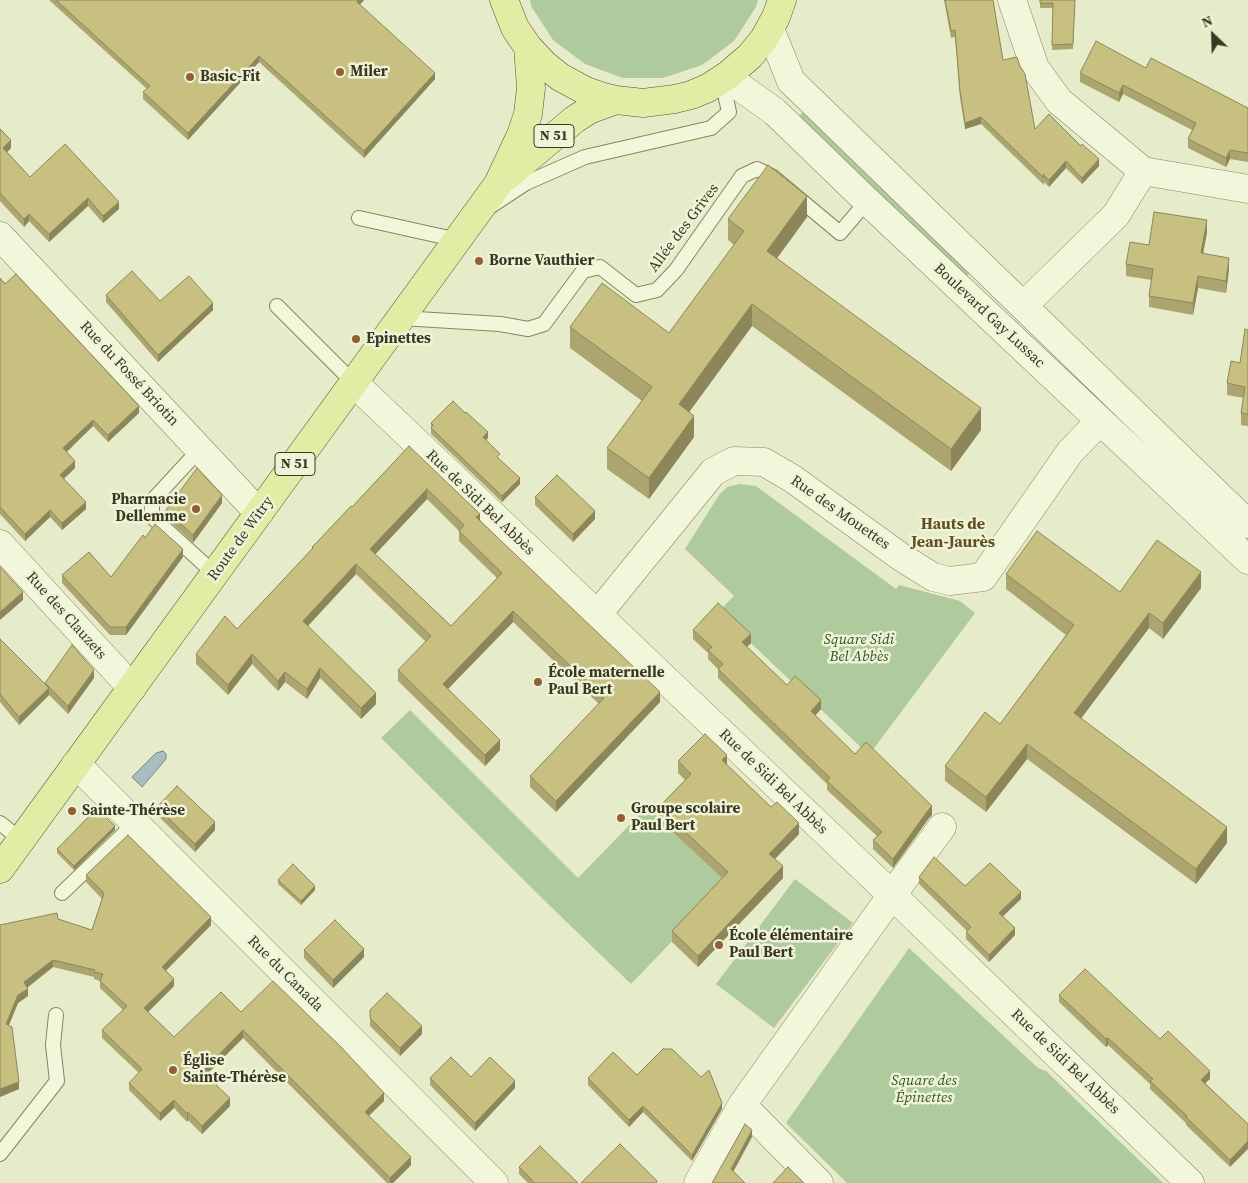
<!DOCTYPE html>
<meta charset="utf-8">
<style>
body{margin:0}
#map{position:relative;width:1248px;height:1183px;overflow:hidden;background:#e6ecc9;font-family:"Source Serif 4",serif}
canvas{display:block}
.north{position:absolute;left:1188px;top:10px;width:50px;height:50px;-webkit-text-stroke:4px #eff4d8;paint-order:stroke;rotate:336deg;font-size:14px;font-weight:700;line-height:20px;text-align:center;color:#393821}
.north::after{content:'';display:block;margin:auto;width:18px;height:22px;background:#393821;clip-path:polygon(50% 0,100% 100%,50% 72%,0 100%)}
</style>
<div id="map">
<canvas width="1248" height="1183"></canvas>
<div class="north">N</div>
</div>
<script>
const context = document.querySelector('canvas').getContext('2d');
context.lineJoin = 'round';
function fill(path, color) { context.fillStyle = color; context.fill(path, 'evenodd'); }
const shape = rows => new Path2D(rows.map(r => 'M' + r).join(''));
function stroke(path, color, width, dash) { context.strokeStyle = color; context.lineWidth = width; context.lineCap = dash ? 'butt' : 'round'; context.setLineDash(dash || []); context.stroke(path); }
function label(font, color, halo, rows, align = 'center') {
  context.font = font + ' "Source Serif 4",serif'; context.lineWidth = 5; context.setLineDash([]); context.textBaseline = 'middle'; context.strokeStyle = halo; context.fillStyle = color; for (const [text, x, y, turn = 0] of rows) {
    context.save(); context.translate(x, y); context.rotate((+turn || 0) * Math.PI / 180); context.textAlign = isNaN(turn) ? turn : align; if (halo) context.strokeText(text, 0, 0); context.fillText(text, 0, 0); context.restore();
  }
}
fill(shape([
 [530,0,758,0,756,7,734,41,702,65,663,78,623,78,585,64,553,40,531,6],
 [803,112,971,271,963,281,796,119],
 [740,484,756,486,896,589,899,585,960,601,975,613,869,755,718,612,734,596,685,549,719,495,727,487],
 [410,710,578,878,647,807,728,883,631,984,550,906,381,738],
 [795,879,853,923,774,1028,716,984],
 [909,948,1038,1068,1046,1071,1163,1183,847,1183,786,1123]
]), '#afca9d');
const water = shape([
 [163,751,166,754,166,759,142,787,132,777,156,753,163,751]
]);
fill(water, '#a9bcc0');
stroke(water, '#70888f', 1);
const service = shape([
 [491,206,526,183,585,157,711,128,729,112,722,80],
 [359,218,458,240],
 [277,306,354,383],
 [401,318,500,324,528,329,544,324,583,271,600,267,636,295,657,290,676,270,742,176,757,169,773,177,840,233,867,201],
 [200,449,152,501,152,517,215,574],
 [0,823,21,840],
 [62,893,135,823],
 [0,1154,57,1081,53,1045,56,1015]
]);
const minor = shape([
 [1012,0,1035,68,1059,101,1143,171],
 [770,29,791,81,1248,524],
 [726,77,775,112,867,201,1248,560],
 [0,236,259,513],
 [1023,306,1116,215,1143,171,1248,189],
 [354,383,892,895,1190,1183],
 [0,544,132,688],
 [597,615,713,472,734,461,764,462,793,479,901,557,933,577,950,581,983,577,1070,452,1100,421],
 [76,764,494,1183],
 [742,1105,819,1183],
 [698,1183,742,1105,892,895,942,827]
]);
const primary = shape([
 [504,0,515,28,528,47,544,64,560,77,586,91,603,97,616,100,643,103,675,99,691,95,708,88,728,75,750,56,764,39,776,17,782,0],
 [507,176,575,119,591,109,616,100],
 [0,869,498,184,521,135,528,114,531,88,528,47]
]);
stroke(service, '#87875e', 16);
stroke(minor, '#87875e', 29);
stroke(primary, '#565332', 29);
stroke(service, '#f2f7dc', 14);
stroke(minor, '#f2f7dc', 28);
stroke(primary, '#e1eca4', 28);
fill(shape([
 [49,0,364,0,360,5,435,79,364,158,259,62,188,140,143,99,143,92,147,89],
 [944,0,993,0,1003,60,1035,129,1099,166,1082,184,1066,168,1049,187,1044,182,1044,185,981,124,965,129,960,98,955,37,951,38],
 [1040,0,1075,0,1073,49,1052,50,1053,8,1040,8],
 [1146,68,1248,108,1248,162,1230,159,1226,167,1188,148,1188,139,1192,130,1123,94,1119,102,1080,82,1080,73],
 [0,129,11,148,7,152,30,177,119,209,103,223,88,206,49,242,29,221,24,227,0,201],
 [807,217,777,258,981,430,951,471,752,326,689,412,694,437,649,499,607,469,607,448,642,401,570,348,570,327,669,333,734,245,728,240,728,219],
 [1207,232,1203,254,1229,269,1226,293,1198,288,1193,315,1149,307,1149,296,1152,280,1126,276,1126,264,1149,245],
 [0,278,139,413,108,442,93,426,67,452,75,468,64,479,86,509,62,530,50,517,25,541,0,514],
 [106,295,160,301,213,310,158,362,106,302],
 [1248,330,1248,426,1241,425,1241,413,1244,398,1227,395,1227,383,1240,363],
 [431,423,488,438,486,440,500,460,520,484,502,502,431,434],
 [409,446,480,520,660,702,556,812,530,787,530,776,599,704,513,622,448,689,500,750,485,766,398,681,398,670,426,642,356,574,308,626,376,704,361,719,320,678,307,699,285,682,278,691,252,664,228,695,196,664,196,654,237,629,312,549,312,547,352,507],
 [427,499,459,531,459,541,497,578,451,626,375,554],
 [535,497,595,519,573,542,535,505],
 [222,503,193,543,166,518,166,510],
 [145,538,183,557,126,635,110,635,62,583,62,575,111,577],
 [1006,574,1120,592,1201,588,1163,639,1149,628,1081,718,1227,843,1196,884,1027,759,986,812,945,781,945,766,1000,724,1066,635,1006,589],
 [693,630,751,643,747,647,787,685,821,709,815,716,855,754,932,815,929,818,893,868,873,849,873,840,877,836,827,790,827,784,718,678,718,669,708,659,708,653,693,639],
 [0,639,45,684,94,678,68,714,49,695,19,725,0,702],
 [678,761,727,765,799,834,775,859,783,878,698,967,672,942,672,931,722,878,659,819,659,807,685,780,678,773],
 [157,807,215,830,195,852,157,815],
 [115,830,74,870,57,853,57,849],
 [86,875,211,925,166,971,174,986,148,1012,174,1037,241,1012,384,1101,369,1116,411,1165,393,1183,387,1183,243,1038,208,1073,218,1087,230,1106,202,1134,188,1120,187,1122,174,1108,160,1121,129,1090,129,1083,139,1073,102,1038,102,1030,123,1010,100,988,100,981,94,979,94,977,53,967,27,988,28,996,18,1003,9,1025,19,1089,0,1097,0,925,58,919,92,930,102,899,86,882],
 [919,877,1021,899,1003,916,1015,935,989,962,966,939,966,932,967,931,919,884],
 [278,880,315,890,301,905,278,884],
 [304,950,364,957,333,988,304,958],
 [1059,995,1160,1039,1210,1079,1205,1083,1248,1124,1230,1167,1186,1125,1186,1123,1150,1089,1150,1084,1108,1045,1106,1047,1059,1002],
 [370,1010,422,1034,400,1056,370,1026],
 [637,1075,722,1109,692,1161,643,1112,629,1127,588,1085,588,1078],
 [471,1077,515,1088,475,1131,430,1085,430,1078],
 [519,1167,578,1183,528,1183,519,1174]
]), '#aca56f');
fill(shape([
 [358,0,364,0,357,8,357,2],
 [259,56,259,62,188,140,188,133],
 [435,73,435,79,364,158,364,151],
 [1123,85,1123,94,1119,102,1119,93],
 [981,117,981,124,965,129,965,123],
 [11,140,11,148,3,156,3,148],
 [1230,150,1230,159,1226,167,1226,158],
 [1099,159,1099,166,1082,184,1082,178],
 [1066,161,1066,168,1049,187,1049,180],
 [807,196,807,217,767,272,767,251],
 [88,198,88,206,49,242,49,234],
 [119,202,119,209,103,223,103,216],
 [29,214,29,221,24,227,24,219],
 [1207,220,1207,232,1201,265,1201,253],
 [1229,258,1229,269,1226,293,1226,281],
 [1198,276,1198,288,1193,315,1193,303],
 [213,303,213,310,158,362,158,355],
 [752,304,752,326,679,426,679,404],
 [139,406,139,413,108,442,108,435],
 [981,408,981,430,951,471,951,449],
 [694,416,694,437,649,499,649,478],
 [93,420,93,426,63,455,63,448],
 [488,432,488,438,483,443,483,437],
 [75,461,75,468,60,482,60,475],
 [520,478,520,484,502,502,502,496],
 [427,489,427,499,370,560,370,549],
 [222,495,222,503,193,543,193,535],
 [86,502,86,509,62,530,62,523],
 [50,510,50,517,25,541,25,534],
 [595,511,595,519,573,542,573,534],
 [480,514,480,524,476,517],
 [183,549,183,557,126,635,126,627],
 [356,564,356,574,303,631,303,621],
 [1201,572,1201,588,1163,639,1163,623],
 [23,592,23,600,0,620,0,612],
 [513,611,513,622,443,694,443,684],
 [1149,613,1149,628,1074,728,1074,713],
 [751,634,751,643,742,651,742,642],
 [252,654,252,664,228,695,228,685],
 [320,668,320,678,307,699,307,689],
 [94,670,94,678,68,714,68,706],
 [285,672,285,682,278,691,278,681],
 [49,688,49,695,19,725,19,717],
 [660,692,660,702,556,812,556,801],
 [376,693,376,704,361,719,361,708],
 [821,700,821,709,811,720,811,711],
 [500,740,500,750,485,766,485,755],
 [1027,744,1027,759,986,812,986,797],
 [727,755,727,766,722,760],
 [932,806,932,815,929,818,893,868,893,859,929,809],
 [215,822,215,830,195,852,195,844],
 [799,823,799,834,769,865,769,854],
 [115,826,115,830,74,870,74,866],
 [1227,827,1227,843,1196,884,1196,869],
 [783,866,783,878,698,967,698,956],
 [315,886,315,890,301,905,301,901],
 [1021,892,1021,899,999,920,999,913],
 [211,917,211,925,162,974,162,967],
 [1015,928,1015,935,989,962,989,955],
 [364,949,364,957,333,988,333,980],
 [53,960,53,967,24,990,24,982],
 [174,979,174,986,144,1016,144,1008],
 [28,989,28,996,18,1003,6,1032,6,1024,18,995],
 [422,1026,422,1034,400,1056,400,1048],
 [243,1030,243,1038,204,1077,204,1070],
 [1108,1038,1108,1045,1106,1047,1106,1039],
 [1210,1071,1210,1079,1201,1087,1201,1080],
 [515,1081,515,1088,475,1131,475,1123],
 [19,1082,19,1089,0,1097,0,1089],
 [384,1093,384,1101,365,1119,365,1112],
 [230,1098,230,1106,202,1134,202,1126],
 [174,1100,174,1108,160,1121,160,1113],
 [722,1103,722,1109,692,1161,692,1155],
 [643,1106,643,1112,629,1127,629,1120],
 [188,1112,188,1120,187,1122,187,1114],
 [752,1130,752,1137,731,1176,731,1169],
 [1248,1141,1248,1149,1230,1167,1230,1160],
 [411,1157,411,1165,393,1183,390,1183,390,1178]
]), '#8c865a');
const building = shape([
 [56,0,358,0,357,2,435,73,364,151,259,56,188,133,143,92,150,86,56,0],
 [945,0,993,0,1003,60,1017,57,1020,66,1025,74,1035,129,1049,114,1081,146,1082,144,1099,159,1082,178,1066,161,1049,180,1043,174,1044,178,981,117,965,123,960,91,955,30,951,31,945,0],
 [1040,0,1075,0,1073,44,1052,45,1053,3,1040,3,1040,0],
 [1096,41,1146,68,1151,58,1248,108,1248,153,1230,150,1226,158,1188,139,1196,123,1123,85,1119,93,1080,73,1096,41],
 [0,129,11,140,3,148,30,177,65,144,119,202,103,216,88,198,49,234,29,214,24,219,0,193,0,129],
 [768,165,807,196,767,251,981,408,951,449,752,304,679,404,694,416,649,478,607,448,652,387,570,327,602,283,669,333,744,231,728,219,768,165],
 [1154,212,1207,220,1201,253,1229,258,1226,281,1198,276,1193,303,1149,296,1153,269,1126,264,1130,242,1149,245,1154,212],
 [132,271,160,301,189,276,213,303,158,355,106,295,132,271],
 [16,274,139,406,108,435,93,420,63,448,75,461,60,475,86,502,62,523,50,510,25,534,0,507,0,278,5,284,16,274],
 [1245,329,1248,330,1248,414,1241,413,1245,387,1227,383,1231,361,1240,363,1245,329],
 [453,401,465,413,466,412,488,432,483,437,500,454,497,457,520,478,502,496,431,428,433,425,431,423,453,401],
 [409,446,480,514,476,517,660,692,556,801,530,776,604,698,513,611,443,684,500,740,485,755,398,670,431,636,356,564,303,621,376,693,361,708,320,668,307,689,285,672,278,681,252,654,228,685,196,654,225,616,237,629,313,548,312,547,319,540,351,506,352,507,409,446],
 [427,489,464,525,459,531,502,573,451,626,370,549,427,489],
 [197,468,222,495,193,535,166,510,197,468],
 [557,475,595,511,573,534,535,497,557,475],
 [155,524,183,549,126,627,110,627,62,575,89,552,111,577,143,535,145,538,155,524],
 [1037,531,1120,592,1157,540,1201,572,1163,623,1149,613,1074,713,1227,827,1196,869,1027,744,986,797,945,766,985,712,1000,724,1074,625,1006,574,1037,531],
 [0,567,23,592,0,612,0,567],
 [718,603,751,634,742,642,787,685,795,676,821,700,811,711,855,754,866,742,932,806,929,809,893,859,873,840,882,832,827,781,830,778,718,669,723,664,708,650,712,647,693,630,718,603],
 [0,639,49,688,19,717,0,694,0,639],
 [72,645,94,670,68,706,45,683,72,645],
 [705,734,727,755,722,760,771,807,777,802,799,823,769,854,783,866,698,956,672,931,728,872,659,807,691,774,678,761,705,734],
 [177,786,215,822,195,844,157,807,177,786],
 [97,808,115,826,74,866,57,849,97,808],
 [128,835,211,917,162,967,174,979,144,1008,174,1037,221,992,241,1012,273,981,341,1047,384,1093,365,1112,411,1157,390,1178,243,1030,204,1070,218,1082,216,1085,230,1098,202,1126,188,1112,187,1114,174,1100,160,1113,129,1083,142,1069,102,1030,127,1006,100,981,103,974,94,972,95,970,53,960,24,982,28,989,18,995,6,1024,12,1027,19,1082,0,1089,0,925,57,913,58,919,92,930,104,893,86,875,128,835],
 [934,857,965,886,990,863,1021,892,999,913,1015,928,989,955,966,932,971,927,919,877,934,857],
 [293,864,315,886,301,901,278,880,293,864],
 [335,920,364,949,333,980,304,950,335,920],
 [1085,969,1160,1039,1168,1031,1210,1071,1201,1080,1248,1124,1248,1141,1230,1160,1186,1117,1187,1116,1150,1081,1153,1079,1108,1038,1106,1039,1059,995,1085,969],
 [387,993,422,1026,400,1048,370,1018,370,1010,387,993],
 [663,1049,672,1049,701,1077,709,1070,722,1103,692,1155,643,1106,629,1120,588,1078,613,1052,637,1075,663,1049],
 [451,1057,471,1077,490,1057,515,1081,475,1123,430,1078,451,1057],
 [745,1124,752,1130,731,1169,745,1183,712,1183,745,1124],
 [620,1144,657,1181,656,1183,581,1183,620,1144],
 [540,1146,578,1183,535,1183,519,1167,540,1146],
 [788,1167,804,1183,773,1183,788,1167]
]);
fill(building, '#c8c081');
stroke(building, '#8c865a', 1);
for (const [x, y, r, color] of [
 [340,72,5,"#925f32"],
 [190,77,5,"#925f32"],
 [479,261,5,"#925f32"],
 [356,339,5,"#925f32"],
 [196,509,5,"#925f32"],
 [538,682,5,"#925f32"],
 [72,811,5,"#925f32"],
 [621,818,5,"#925f32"],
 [719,945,5,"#925f32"],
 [173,1070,5,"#925f32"]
]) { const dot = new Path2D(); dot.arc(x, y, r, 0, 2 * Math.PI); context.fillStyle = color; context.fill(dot); stroke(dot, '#eff4d8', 2); }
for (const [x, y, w] of [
 [554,136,40],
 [295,464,40]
]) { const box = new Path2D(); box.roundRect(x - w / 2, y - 11.5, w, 23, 4); context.fillStyle = '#eff4d8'; context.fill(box); stroke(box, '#393821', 1); }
label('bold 14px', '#393821', null, [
 ["N 51",554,136],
 ["N 51",295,464]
]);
label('bold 15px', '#393821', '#eff4d8', [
 ["Miler",350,72],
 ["Basic-Fit",200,77],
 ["Borne Vauthier",489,261],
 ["Epinettes",366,339],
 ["Pharmacie",186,500,"right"],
 ["Dellemme",186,517,"right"],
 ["École maternelle",548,673],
 ["Paul Bert",548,690],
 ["Groupe scolaire",631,809],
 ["Paul Bert",631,826],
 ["Sainte-Thérèse",82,811],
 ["École élémentaire",729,936],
 ["Paul Bert",729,953],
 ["Église",183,1061],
 ["Sainte-Thérèse",183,1078]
], 'left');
label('15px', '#393821', '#eff4d8', [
 ["Allée des Grives",684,228,-53],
 ["Boulevard Gay Lussac",989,316,43],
 ["Rue du Fossé Briotin",129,374,47],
 ["Rue de Sidi Bel Abbès",480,503,44],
 ["Rue des Mouettes",840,513,35],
 ["Route de Witry",241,539,-54],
 ["Rue des Clauzets",66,616,48],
 ["Rue de Sidi Bel Abbès",773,782,44],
 ["Rue du Canada",285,974,45],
 ["Rue de Sidi Bel Abbès",1065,1062,44]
]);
label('italic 15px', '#355429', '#eff4d8', [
 ["Square Sidi",859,640],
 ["Bel Abbès",859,657],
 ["Square des",924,1081],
 ["Épinettes",924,1098]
]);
label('bold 16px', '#634e23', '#eff4d8', [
 ["Hauts de",953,525],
 ["Jean-Jaurès",953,543]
]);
</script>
